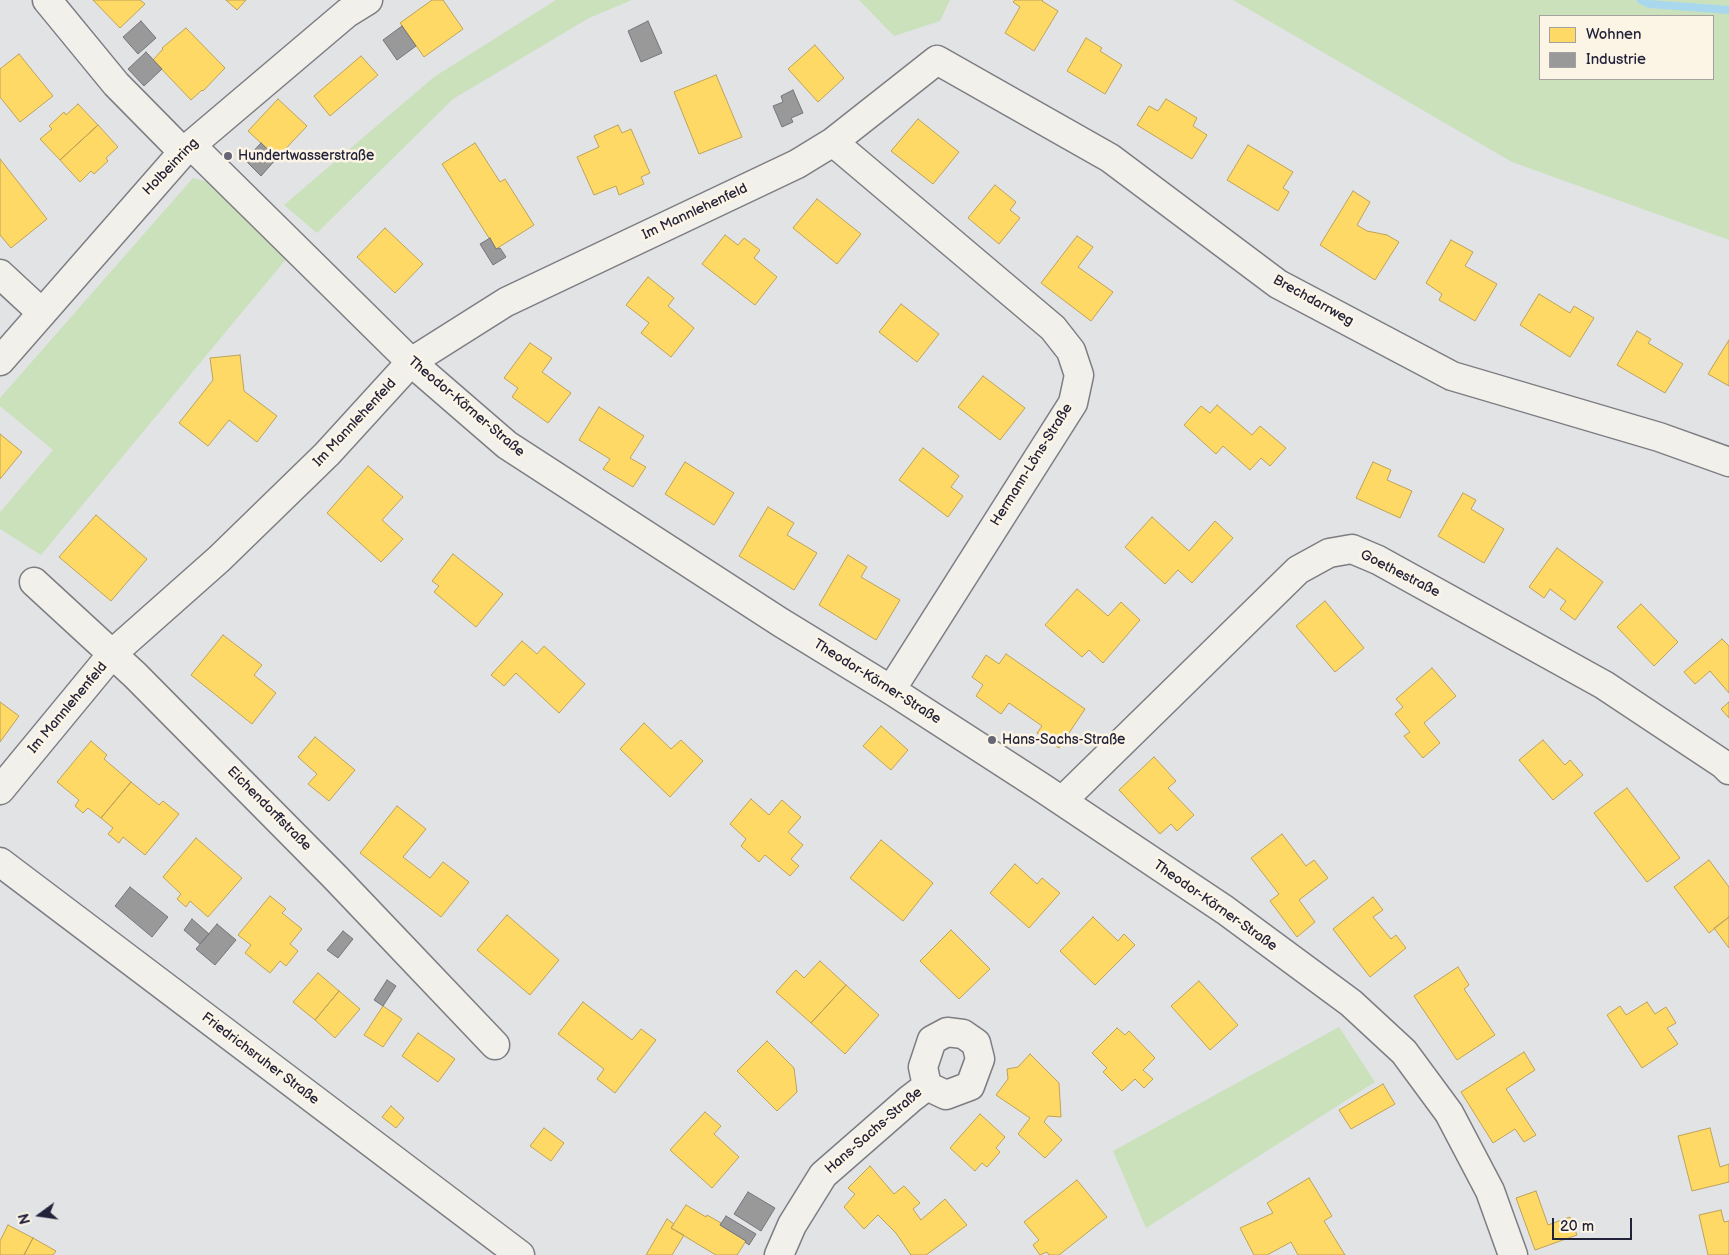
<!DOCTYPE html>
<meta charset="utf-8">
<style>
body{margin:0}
#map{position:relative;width:1729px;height:1255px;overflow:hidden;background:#e2e3e4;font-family:"Balsamiq Sans",sans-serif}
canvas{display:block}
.legend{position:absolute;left:1539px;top:15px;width:175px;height:65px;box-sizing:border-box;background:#fcf5e5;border:1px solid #a5a1a1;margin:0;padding:6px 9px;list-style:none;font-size:15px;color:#22223b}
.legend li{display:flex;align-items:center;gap:10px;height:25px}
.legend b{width:25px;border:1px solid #a5a1a1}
.north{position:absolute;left:15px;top:1190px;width:50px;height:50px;-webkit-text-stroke:4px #fcf5e5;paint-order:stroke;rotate:256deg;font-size:14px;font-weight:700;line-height:20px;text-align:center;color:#22223b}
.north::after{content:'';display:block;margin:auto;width:18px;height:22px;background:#22223b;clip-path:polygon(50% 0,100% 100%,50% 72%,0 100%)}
.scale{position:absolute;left:1552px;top:1218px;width:80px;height:22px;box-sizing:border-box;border:2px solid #22223b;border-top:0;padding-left:6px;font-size:15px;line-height:18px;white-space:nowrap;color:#22223b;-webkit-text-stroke:4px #fcf5e5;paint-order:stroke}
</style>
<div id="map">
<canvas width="1729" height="1255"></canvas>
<ul class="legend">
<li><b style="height:14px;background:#ffd966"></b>Wohnen</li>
<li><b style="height:14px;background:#999"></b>Industrie</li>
</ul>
<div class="north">N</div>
<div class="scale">20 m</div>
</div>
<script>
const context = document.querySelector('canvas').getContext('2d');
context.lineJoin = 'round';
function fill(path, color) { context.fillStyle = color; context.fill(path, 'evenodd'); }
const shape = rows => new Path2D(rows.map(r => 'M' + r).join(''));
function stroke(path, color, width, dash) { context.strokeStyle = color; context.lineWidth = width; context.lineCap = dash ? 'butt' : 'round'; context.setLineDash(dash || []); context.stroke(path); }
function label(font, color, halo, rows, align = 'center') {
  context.font = font + ' "Balsamiq Sans",sans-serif'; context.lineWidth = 5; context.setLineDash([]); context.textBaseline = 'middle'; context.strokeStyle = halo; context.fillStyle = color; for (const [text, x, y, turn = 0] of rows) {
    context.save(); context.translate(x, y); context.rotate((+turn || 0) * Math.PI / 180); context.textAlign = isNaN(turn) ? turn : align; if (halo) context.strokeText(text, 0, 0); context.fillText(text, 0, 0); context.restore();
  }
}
fill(shape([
 [556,0,632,0,589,18,453,99,317,233,284,205,434,77],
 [859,0,950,0,940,21,894,36],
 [1233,0,1729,0,1729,240,1512,162],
 [1540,16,1713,16,1713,79,1540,79],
 [193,178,213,183,287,258,41,555,0,529,0,512,53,450,0,406,0,398],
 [1339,1027,1375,1082,1146,1228,1113,1151]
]), '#cae1bc');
const homes = shape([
 [93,0,140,0,145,4,120,28,93,0],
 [226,0,246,0,237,10,226,0],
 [432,0,443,0,463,29,424,57,400,23,432,0],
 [1015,0,1043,0,1042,1,1058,11,1034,51,1005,33,1020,7,1013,2,1015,0],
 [186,28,225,68,203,91,202,90,191,100,153,60,163,49,162,48,186,28],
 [1086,38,1102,48,1100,51,1122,65,1105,94,1067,71,1086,38],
 [815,45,844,78,818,102,788,69,815,45],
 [19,54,53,96,20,122,0,97,0,69,19,54],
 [361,56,378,75,330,116,314,96,361,56],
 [716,75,742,137,699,154,674,92,716,75],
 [278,99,307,126,277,158,248,131,278,99],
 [1166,99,1197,118,1193,126,1207,135,1192,159,1137,125,1149,106,1158,111,1166,99],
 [78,104,98,125,60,160,40,139,52,129,49,126,64,112,66,115,78,104],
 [918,119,959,152,933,184,891,151,918,119],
 [98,125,118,147,106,158,108,161,94,174,91,171,80,182,60,160,98,125],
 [618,125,622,133,631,129,650,173,641,177,644,184,619,195,616,186,594,195,577,157,599,147,594,136,618,125],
 [475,143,500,182,505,179,534,225,496,249,442,164,475,143],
 [1248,145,1293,172,1283,188,1289,192,1278,211,1227,180,1248,145],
 [0,159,47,219,11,248,0,235,0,159],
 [995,185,1016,202,1010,210,1020,218,999,244,968,218,995,185],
 [1353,191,1370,202,1357,225,1367,231,1387,235,1399,242,1375,280,1320,245,1353,191],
 [817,199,861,234,837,264,793,228,817,199],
 [385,228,423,264,395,293,357,257,385,228],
 [725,235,738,245,744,238,760,250,754,258,777,277,755,305,702,264,725,235],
 [1077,236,1093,247,1078,267,1113,292,1091,321,1041,283,1077,236],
 [1451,240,1473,252,1465,266,1497,284,1475,321,1439,300,1442,294,1426,283,1451,240],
 [648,277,674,298,668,306,694,328,671,357,641,333,649,323,626,305,648,277],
 [1539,294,1570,313,1574,306,1594,318,1570,357,1520,325,1539,294],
 [901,304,939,334,917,362,879,332,901,304],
 [1637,331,1651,339,1648,343,1683,364,1665,393,1617,365,1637,331],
 [1729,340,1729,386,1708,374,1729,340],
 [530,343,552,358,542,372,571,393,548,423,512,397,518,388,504,378,530,343],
 [240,355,244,391,277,416,257,442,229,420,208,446,179,423,213,380,210,358,240,355],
 [983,376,1025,408,1000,440,958,407,983,376],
 [1217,405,1252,435,1260,426,1286,448,1270,466,1261,458,1250,470,1223,446,1216,454,1184,425,1201,406,1210,413,1217,405],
 [599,407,644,436,630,458,646,467,633,487,603,469,610,459,579,440,599,407],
 [0,434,22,452,0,479,0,434],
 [923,448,959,476,951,487,963,496,948,517,899,480,923,448],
 [685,462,734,493,714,525,665,494,685,462],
 [1373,462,1391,470,1387,480,1412,491,1400,518,1356,498,1373,462],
 [368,466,403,497,382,520,403,539,381,562,327,513,368,466],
 [1463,493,1476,500,1471,509,1504,529,1484,563,1438,536,1463,493],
 [768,507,794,523,787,535,817,553,794,590,739,556,768,507],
 [96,515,147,559,111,601,59,557,96,515],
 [1152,517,1189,551,1215,521,1233,538,1192,583,1178,570,1165,584,1125,547,1152,517],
 [1557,548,1603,582,1575,620,1560,609,1566,601,1550,589,1544,598,1529,587,1557,548],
 [453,554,503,594,476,627,434,592,439,586,432,581,453,554],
 [848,555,867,567,861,577,900,600,876,640,819,605,848,555],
 [1077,589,1108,616,1121,602,1140,620,1103,663,1089,650,1082,657,1045,625,1077,589],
 [1325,601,1364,648,1335,672,1296,626,1325,601],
 [1641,604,1678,642,1654,666,1617,627,1641,604],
 [223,635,262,665,254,675,276,693,252,724,191,675,223,635],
 [1722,639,1729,646,1729,693,1710,671,1695,684,1684,672,1722,639],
 [522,641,537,654,544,646,585,684,559,713,516,673,504,686,491,675,522,641],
 [1006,654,1085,709,1059,748,1037,733,1042,726,1009,703,1001,714,976,696,983,685,972,677,986,655,999,664,1006,654],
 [1432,668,1456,696,1424,723,1440,743,1423,758,1404,736,1410,732,1395,714,1403,707,1396,699,1432,668],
 [0,702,19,716,0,742,0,702],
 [1729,702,1729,718,1721,709,1729,702],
 [644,723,671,749,681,740,703,761,670,797,620,749,644,723],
 [881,726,908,750,891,770,863,746,881,726],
 [315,737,355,770,329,801,308,784,317,774,298,757,315,737],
 [1543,740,1565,765,1570,760,1583,775,1553,800,1519,760,1543,740],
 [91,741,107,755,104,759,131,782,101,818,88,808,83,813,75,806,79,800,57,782,91,741],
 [1154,757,1176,781,1168,788,1194,815,1177,831,1171,824,1160,834,1119,790,1154,757],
 [131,782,159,805,163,801,179,814,145,855,123,837,119,843,108,834,113,828,101,818,131,782],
 [1627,788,1680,858,1647,882,1594,813,1627,788],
 [751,799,769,815,782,800,801,817,788,832,803,845,791,859,799,866,790,876,765,855,759,862,741,846,746,839,730,824,751,799],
 [397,806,426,829,403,857,430,878,443,862,469,882,441,917,360,853,397,806],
 [1282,834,1306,866,1314,860,1328,878,1299,900,1315,922,1297,937,1270,901,1279,894,1251,858,1282,834],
 [196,838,242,878,208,917,190,901,186,907,177,899,181,894,163,877,196,838],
 [881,840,933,883,903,921,850,878,881,840],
 [1709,860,1729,887,1729,917,1709,933,1674,887,1709,860],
 [1015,864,1037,884,1042,878,1060,893,1029,928,990,893,1015,864],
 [270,896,286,909,282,913,302,929,290,944,298,951,286,966,280,961,270,973,245,953,251,945,238,935,270,896],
 [1373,897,1383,910,1373,917,1391,939,1396,935,1406,948,1370,977,1333,929,1373,897],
 [507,915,559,960,530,995,477,950,507,915],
 [1093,917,1118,941,1124,934,1135,945,1095,985,1060,951,1093,917],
 [1729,917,1729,948,1714,928,1729,917],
 [951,930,990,969,959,999,920,961,951,930],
 [820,961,846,985,811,1023,776,992,796,970,804,978,820,961],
 [1458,967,1469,985,1464,989,1495,1035,1457,1060,1414,996,1458,967],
 [318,973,339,991,315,1020,293,1002,318,973],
 [1199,981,1238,1025,1210,1050,1171,1006,1199,981],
 [846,985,879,1015,845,1054,811,1023,846,985],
 [339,991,360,1009,335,1038,315,1020,339,991],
 [583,1002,632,1040,641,1029,656,1040,615,1093,597,1079,604,1069,558,1034,583,1002],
 [1647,1002,1655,1014,1666,1007,1676,1023,1667,1028,1678,1044,1642,1068,1607,1015,1620,1006,1626,1015,1647,1002],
 [383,1006,402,1019,383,1047,364,1035,383,1006],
 [1117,1028,1125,1035,1129,1031,1155,1058,1143,1070,1153,1079,1144,1088,1135,1079,1122,1091,1103,1072,1107,1068,1092,1053,1117,1028],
 [418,1033,455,1059,438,1082,402,1056,418,1033],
 [767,1041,794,1068,797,1092,777,1111,737,1071,767,1041],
 [1524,1052,1535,1070,1506,1089,1536,1135,1524,1142,1515,1129,1493,1143,1461,1092,1524,1052],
 [1030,1054,1059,1083,1061,1117,1048,1116,1044,1122,1062,1140,1045,1158,1018,1134,1030,1118,996,1095,1008,1079,1007,1069,1018,1067,1030,1054],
 [1383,1084,1395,1104,1351,1129,1339,1110,1383,1084],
 [391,1106,404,1118,396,1128,382,1117,391,1106],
 [705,1112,721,1126,714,1134,739,1157,712,1188,670,1150,705,1112],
 [980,1114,1005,1137,996,1148,1000,1152,987,1167,982,1163,975,1171,950,1148,980,1114],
 [544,1128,564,1143,551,1161,530,1146,544,1128],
 [1710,1128,1720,1167,1729,1164,1729,1182,1692,1191,1678,1136,1710,1128],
 [870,1166,894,1194,904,1186,920,1203,913,1209,921,1220,945,1199,967,1225,926,1255,911,1255,896,1233,878,1215,864,1229,844,1207,855,1194,848,1188,870,1166],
 [1309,1178,1332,1216,1324,1221,1345,1255,1298,1255,1291,1242,1267,1255,1254,1255,1240,1228,1273,1213,1267,1203,1309,1178],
 [1077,1180,1107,1217,1059,1255,1049,1255,1047,1252,1040,1255,1033,1245,1039,1240,1024,1222,1077,1180],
 [1536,1191,1548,1225,1570,1217,1577,1235,1535,1250,1516,1198,1536,1191],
 [686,1205,706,1217,707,1215,721,1223,720,1225,746,1241,737,1255,716,1255,671,1228,686,1205],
 [1721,1210,1724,1222,1729,1221,1729,1255,1708,1255,1699,1215,1721,1210],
 [667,1219,674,1224,671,1228,684,1235,672,1255,646,1255,667,1219],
 [8,1225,33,1238,24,1255,0,1255,0,1241,8,1225],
 [33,1238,56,1251,53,1255,24,1255,33,1238]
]);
fill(homes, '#ffd966');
stroke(homes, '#bda259', 1);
const industry = shape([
 [141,21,156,38,138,54,123,37,141,21],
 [648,21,662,53,641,62,628,31,648,21],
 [402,26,416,46,397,60,383,40,402,26],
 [146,52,162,69,144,86,128,69,146,52],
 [793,90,803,113,791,118,793,122,782,127,773,106,783,102,781,96,793,90],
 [261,143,277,158,261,176,245,160,261,143],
 [490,238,496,249,500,248,506,257,493,265,480,244,490,238],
 [130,887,168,917,152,937,115,906,130,887],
 [192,919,209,934,200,944,184,930,192,919],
 [217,924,236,940,215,965,196,949,217,924],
 [343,931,353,939,338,958,327,950,343,931],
 [387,980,396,986,383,1006,374,1000,387,980],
 [748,1192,775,1208,761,1231,734,1214,748,1192],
 [726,1216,756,1234,749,1245,745,1242,746,1241,720,1225,726,1216]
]);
fill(industry, '#999');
stroke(industry, '#75757d', 1);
stroke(shape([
 [1641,0,1649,4,1729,10]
]), '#a9d8ee', 8);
const street = shape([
 [47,0,116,84,183,152],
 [833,142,1053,328,1071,351,1079,375,1073,403,891,690],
 [191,145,411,362,507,445,780,622,891,690,1041,787,1225,910,1351,1003,1404,1052,1449,1113,1490,1191,1513,1255],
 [0,274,41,312],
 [0,361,183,152,347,13,368,0],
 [34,582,135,675,336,878,495,1045],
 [0,790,113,653,219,559,327,454,411,362,506,302,797,164,833,142,937,60,1110,158,1278,284,1452,376,1659,437,1729,462],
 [1062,801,1298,570,1329,553,1352,549,1378,560,1604,685,1723,764,1729,770],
 [947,1032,963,1034,976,1043,980,1059,970,1086,946,1095,927,1086,923,1067,932,1040,947,1032],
 [779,1255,792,1225,823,1175,910,1099,927,1086]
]);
const secondary = shape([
 [0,862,520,1255]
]);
stroke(street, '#7d7d83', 31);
stroke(secondary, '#7d7d83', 31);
stroke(street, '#f2f0eb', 28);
stroke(secondary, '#f2f0eb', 28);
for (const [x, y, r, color] of [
 [228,156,5,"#656676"],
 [992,740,5,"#656676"]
]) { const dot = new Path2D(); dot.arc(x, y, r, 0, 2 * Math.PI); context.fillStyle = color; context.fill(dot); stroke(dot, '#fcf5e5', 2); }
label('14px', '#22223b', '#fcf5e5', [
 ["Hundertwasserstraße",238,156],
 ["Hans-Sachs-Straße",1002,740]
], 'left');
label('14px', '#22223b', '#fcf5e5', [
 ["Holbeinring",171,167,-46],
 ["Im Mannlehenfeld",695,212,-25],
 ["Brechdarrweg",1313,301,29],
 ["Theodor-Körner-Straße",466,407,40],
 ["Im Mannlehenfeld",355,423,-47],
 ["Hermann-Löns-Straße",1032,465,-58],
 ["Goethestraße",1400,574,27],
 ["Theodor-Körner-Straße",877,682,32],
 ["Im Mannlehenfeld",68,708,-50],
 ["Eichendorffstraße",269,809,45],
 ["Theodor-Körner-Straße",1215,906,35],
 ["Friedrichsruher Straße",260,1059,37],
 ["Hans-Sachs-Straße",874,1131,-41]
]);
</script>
